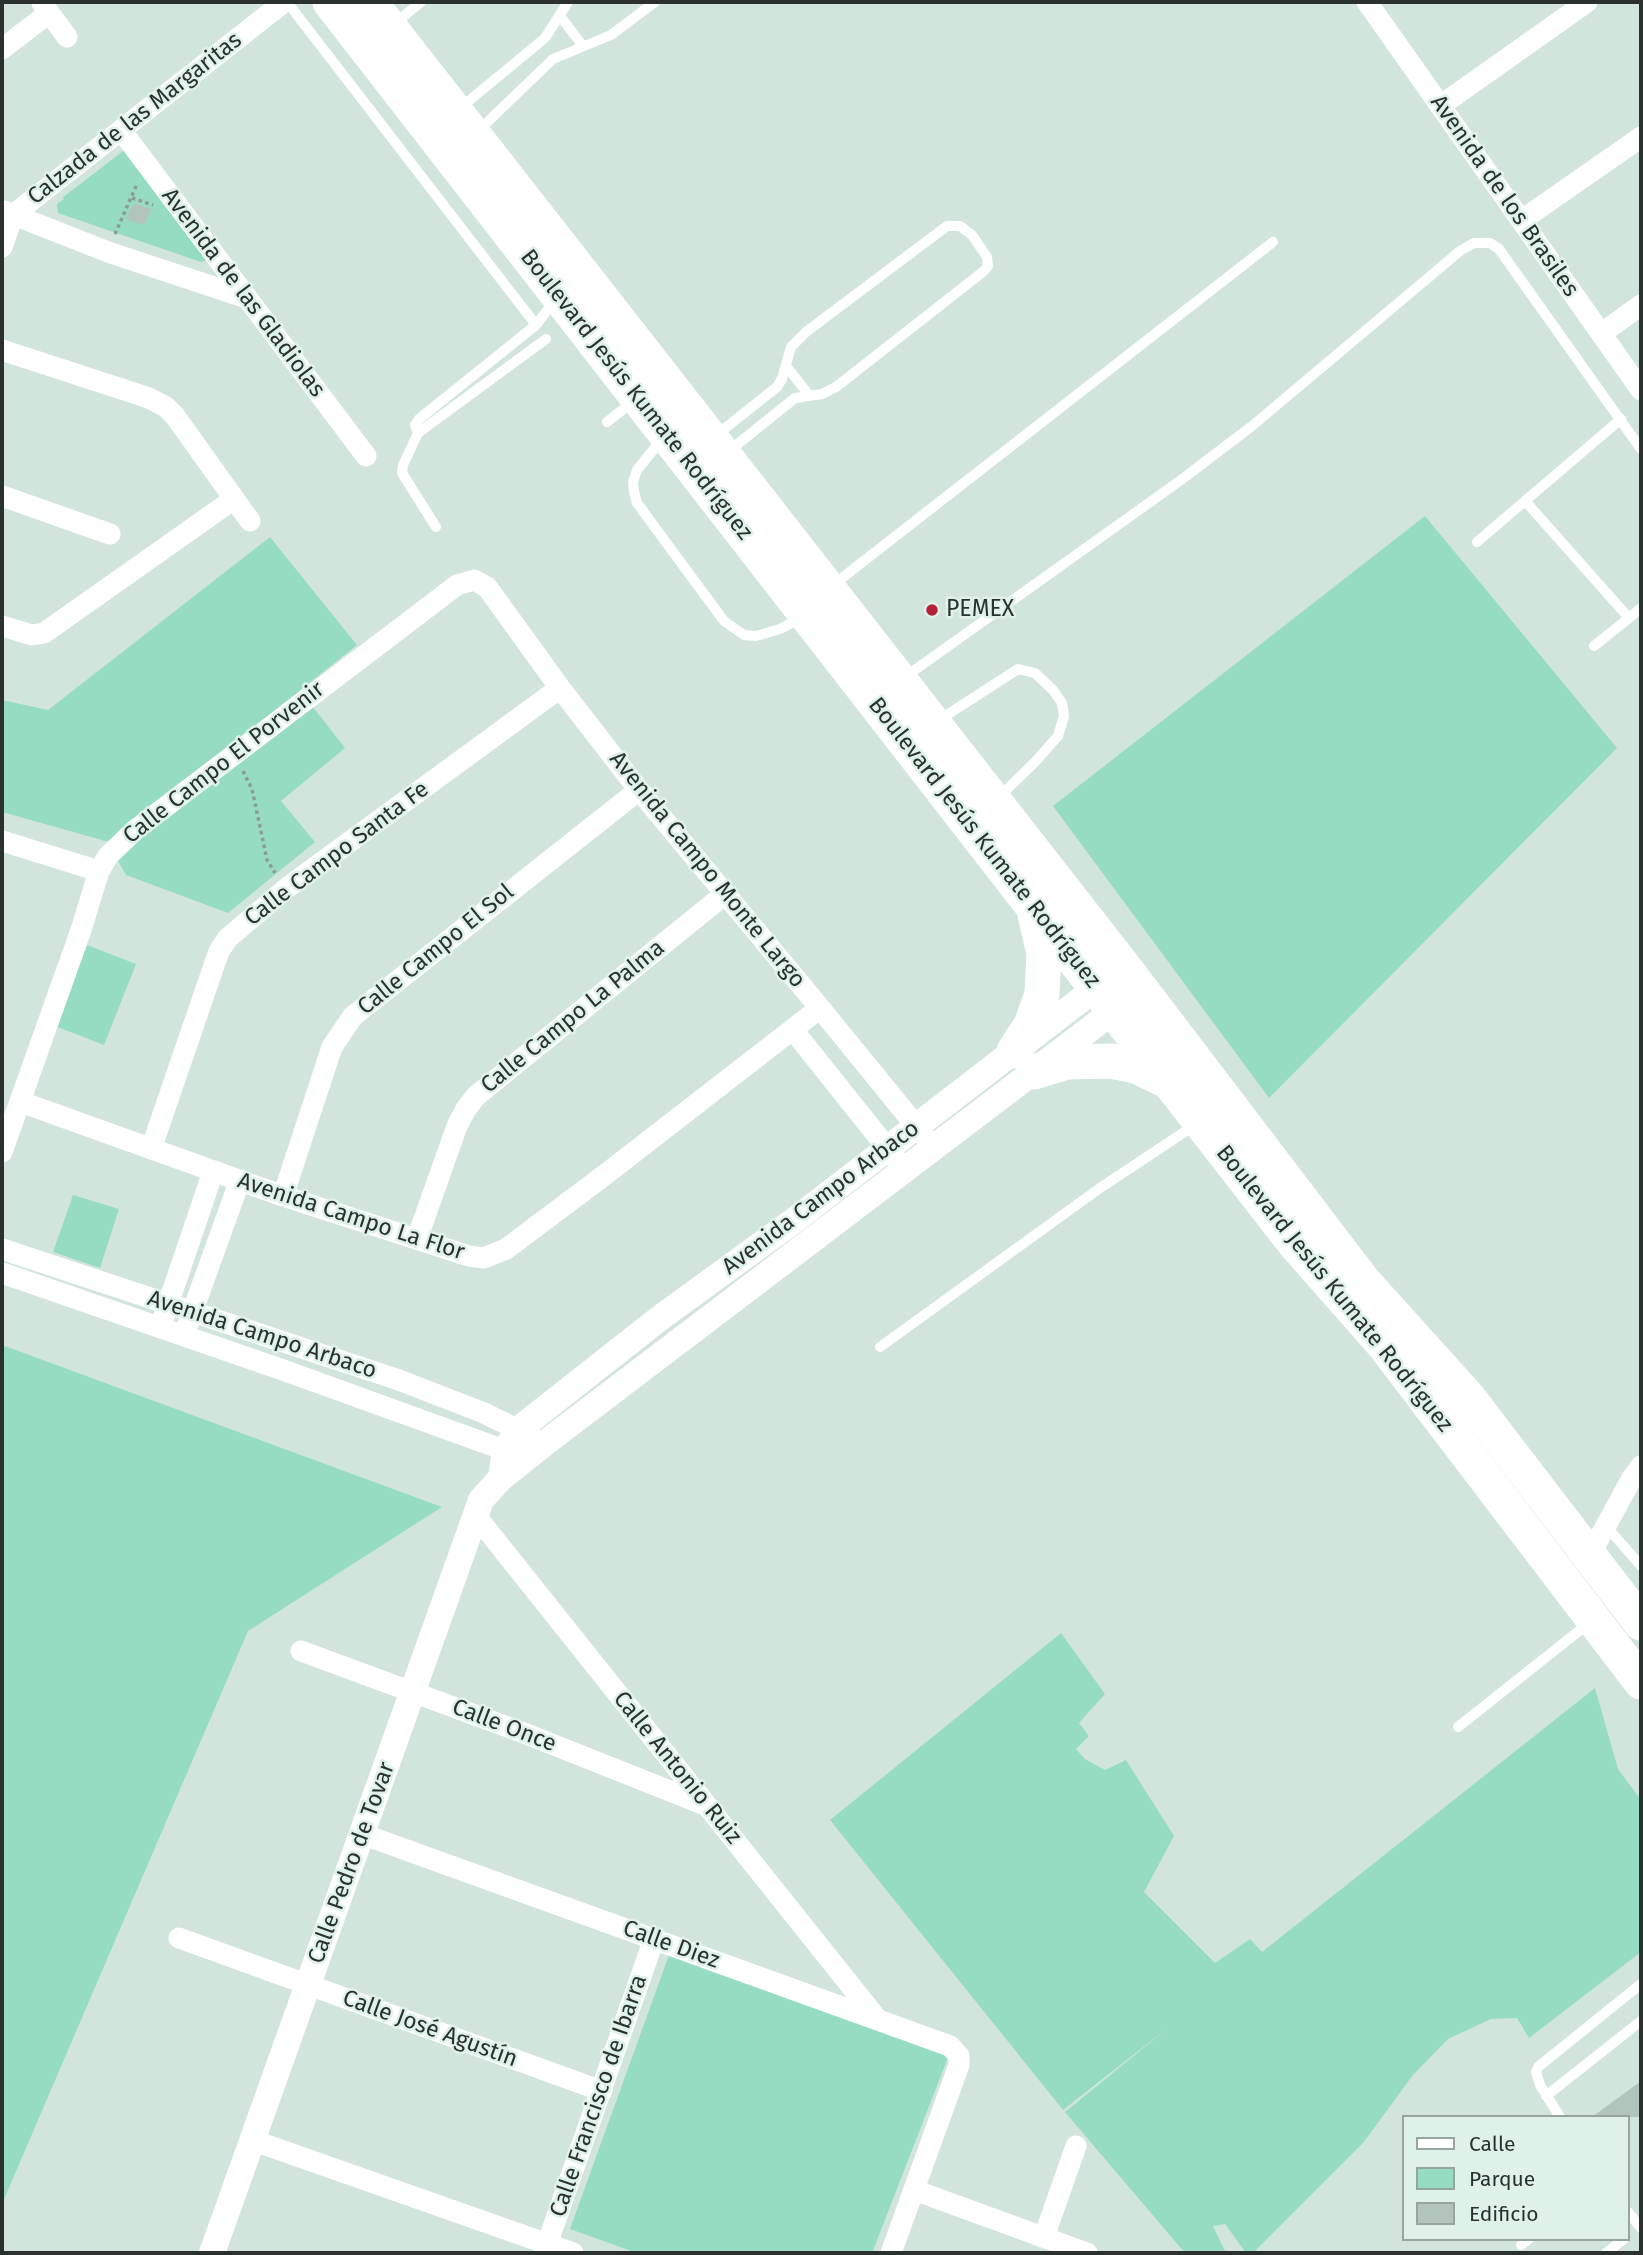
<!DOCTYPE html>
<meta charset="utf-8">
<style>
body{margin:0}
#map{position:relative;width:1643px;height:2255px;overflow:hidden;background:#d2e5dd;font-family:"Fira Sans",sans-serif}
canvas{display:block}
.frame{position:absolute;inset:0;border:4px solid #2a312e;pointer-events:none}
.legend{position:absolute;left:1402px;top:2115px;width:228px;height:126px;box-sizing:border-box;background:#dff2ea;border:2px solid #97a59f;margin:0;padding:9px 12px;list-style:none;font-size:21px;color:#2a312e}
.legend li{display:flex;align-items:center;gap:14px;height:35px}
.legend b{width:35px;border:2px solid #97a59f}
</style>
<div id="map">
<canvas width="1643" height="2255"></canvas>
<div class="frame"></div>
<ul class="legend">
<li><b style="height:9px;background:#fff"></b>Calle</li>
<li><b style="height:19px;background:#96dcc2"></b>Parque</li>
<li><b style="height:19px;background:#b2c5bd"></b>Edificio</li>
</ul>
</div>
<script>
const context = document.querySelector('canvas').getContext('2d');
context.lineJoin = 'round';
function fill(path, color) { context.fillStyle = color; context.fill(path, 'evenodd'); }
const shape = rows => new Path2D(rows.map(r => 'M' + r).join(''));
function stroke(path, color, width, dash) { context.strokeStyle = color; context.lineWidth = width; context.lineCap = dash ? 'butt' : 'round'; context.setLineDash(dash || []); context.stroke(path); }
function label(font, color, halo, rows, align = 'center') {
  context.font = font + ' "Fira Sans",sans-serif'; context.lineWidth = 5; context.setLineDash([]); context.textBaseline = 'middle'; context.strokeStyle = halo; context.fillStyle = color; for (const [text, x, y, turn = 0] of rows) {
    context.save(); context.translate(x, y); context.rotate((+turn || 0) * Math.PI / 180); context.textAlign = isNaN(turn) ? turn : align; if (halo) context.strokeText(text, 0, 0); context.fillText(text, 0, 0); context.restore();
  }
}
fill(shape([
 [127,148,207,260,201,262,58,213,57,204,64,199,62,198],
 [1425,516,1617,748,1269,1098,1053,806],
 [270,537,357,645,109,842,2,812,2,700,48,710],
 [313,707,345,748,281,801,315,842,228,913,126,875,118,861,121,851],
 [87,945,136,964,104,1045,55,1026],
 [73,1195,119,1209,100,1268,53,1252],
 [2,1345,442,1507,248,1631,2,2204],
 [1061,1633,1105,1694,1079,1723,1089,1736,1076,1749,1085,1759,1105,1770,1126,1760,1174,1836,1144,1892,1215,1963,1250,1939,1262,1952,1595,1688,1618,1769,1641,1800,1641,1952,1529,2038,1517,2018,1491,2019,1448,2039,1413,2075,1363,2143,1253,2253,1246,2253,1225,2224,1213,2226,1226,2253,1185,2253,1065,2112,1169,2027,1063,2110,830,1820],
 [669,1955,949,2055,872,2253,637,2253,570,2229]
]), '#96dcc2');
fill(shape([
 [134,203,151,209,144,225,125,219],
 [1641,2081,1641,2117,1592,2117]
]), '#b2c5bd');
stroke(shape([
 [132,198,153,205],
 [115,234,137,184],
 [243,771,252,789,267,860,275,873]
]), '#8d9b95', 3.5, [3.5, 3.5]);
stroke(shape([
 [287,2,536,325],
 [560,16,583,46],
 [393,25,421,2],
 [459,109,545,38,568,2],
 [476,133,553,59,611,35,655,2],
 [786,366,809,395],
 [607,422,635,400],
 [418,433,415,425,419,419,536,325,555,300],
 [714,437,777,387,782,379,791,347,806,332,947,226,960,226,972,235,987,257,988,266,984,271,836,387,822,394,795,398,729,451],
 [662,439,637,470,633,482,634,492,637,503,724,621,744,635,756,636,780,629,801,618],
 [1526,502,1629,618,1641,608],
 [436,527,402,473,403,465,418,433,546,339],
 [1477,542,1621,419],
 [833,585,1273,242],
 [1594,646,1629,618],
 [905,677,1181,480,1252,426,1460,251,1474,243,1490,243,1499,249,1641,449],
 [936,722,1018,669,1035,673,1053,690,1062,703,1064,716,1058,736,1036,761,999,797],
 [880,1347,1100,1188,1195,1125],
 [1606,1526,1641,1566],
 [1458,1727,1589,1623],
 [1546,2096,1641,2021],
 [1560,2117,1540,2085,1536,2072,1538,2067,1641,1984],
 [1627,2211,1641,2228],
 [1521,2245,1529,2239],
 [1606,2253,1624,2239]
]), '#fff', 10);
stroke(shape([
 [1367,2,1641,390],
 [42,3,67,37],
 [2,49,49,13],
 [1440,106,1587,2],
 [121,130,366,456],
 [4,211,108,252,247,298],
 [1522,220,1641,137],
 [2,247,13,215,284,2],
 [1602,333,1641,305],
 [2,350,149,398,166,407,175,416,250,521],
 [2,496,110,534],
 [2,626,32,635,44,633,234,499],
 [2,841,99,871],
 [793,1030,896,1159],
 [21,1102,283,1196,469,1256,484,1258,506,1249,606,1174,820,1008],
 [151,1149,219,951,228,938,288,887,560,688],
 [2,1152,81,930,99,871,108,856,135,830,457,585,474,580,487,587,560,688,639,790,820,1008,934,1148],
 [283,1196,332,1047,353,1016,639,790],
 [417,1239,457,1126,466,1109,476,1096,725,894],
 [2,1249,399,1380,484,1413,531,1436],
 [2,1273,283,1370,518,1455],
 [163,1319,213,1172],
 [188,1324,240,1180],
 [476,1516,878,2020],
 [1590,1555,1632,1478,1641,1466],
 [301,1651,524,1733,705,1805],
 [362,1834,950,2046,959,2056,959,2065,891,2253],
 [179,1938,602,2091],
 [252,2140,573,2253],
 [914,2190,1087,2253],
 [1044,2237,1076,2146],
 [544,2253,654,1939]
]), '#fff', 21);
stroke(shape([
 [501,1478,505,1450,519,1429,660,1318,796,1219,1109,978],
 [212,2253,481,1500,501,1478,545,1443,1128,1000]
]), '#fff', 26);
stroke(shape([
 [330,2,1295,1244,1384,1345,1641,1682],
 [370,2,1124,967,1364,1282,1467,1396,1641,1623],
 [1014,1051,1031,1025,1042,994,1044,953,1035,915],
 [1034,1072,1067,1062,1111,1061,1136,1066,1169,1082]
]), '#fff', 35);
for (const [x, y, r, color] of [
 [932,610,7,"#b42139"]
]) { const dot = new Path2D(); dot.arc(x, y, r, 0, 2 * Math.PI); context.fillStyle = color; context.fill(dot); stroke(dot, '#dff2ea', 2.5); }
label('23px', '#2a312e', '#dff2ea', [
 ["Calzada de las Margaritas",135,119,-38],
 ["Avenida de los Brasiles",1504,196,55],
 ["Avenida de las Gladiolas",243,293,53],
 ["Boulevard Jesús Kumate Rodríguez",636,395,52],
 ["Calle Campo El Porvenir",224,763,-38],
 ["Boulevard Jesús Kumate Rodríguez",984,843,52],
 ["Calle Campo Santa Fe",337,854,-37],
 ["Avenida Campo Monte Largo",707,870,51],
 ["Calle Campo El Sol",436,950,-39],
 ["Calle Campo La Palma",573,1017,-39],
 ["Avenida Campo Arbaco",821,1198,-37],
 ["Avenida Campo La Flor",351,1217,18],
 ["Boulevard Jesús Kumate Rodríguez",1334,1289,51],
 ["Avenida Campo Arbaco",262,1335,18],
 ["Calle Once",504,1726,21],
 ["Calle Antonio Ruiz",677,1768,51],
 ["Calle Pedro de Tovar",352,1863,-70],
 ["Calle Diez",671,1945,20],
 ["Calle José Agustín",430,2029,20],
 ["Calle Francisco de Ibarra",599,2096,-71]
]);
label('23px', '#2a312e', '#dff2ea', [
 ["PEMEX",946,610]
], 'left');
</script>
